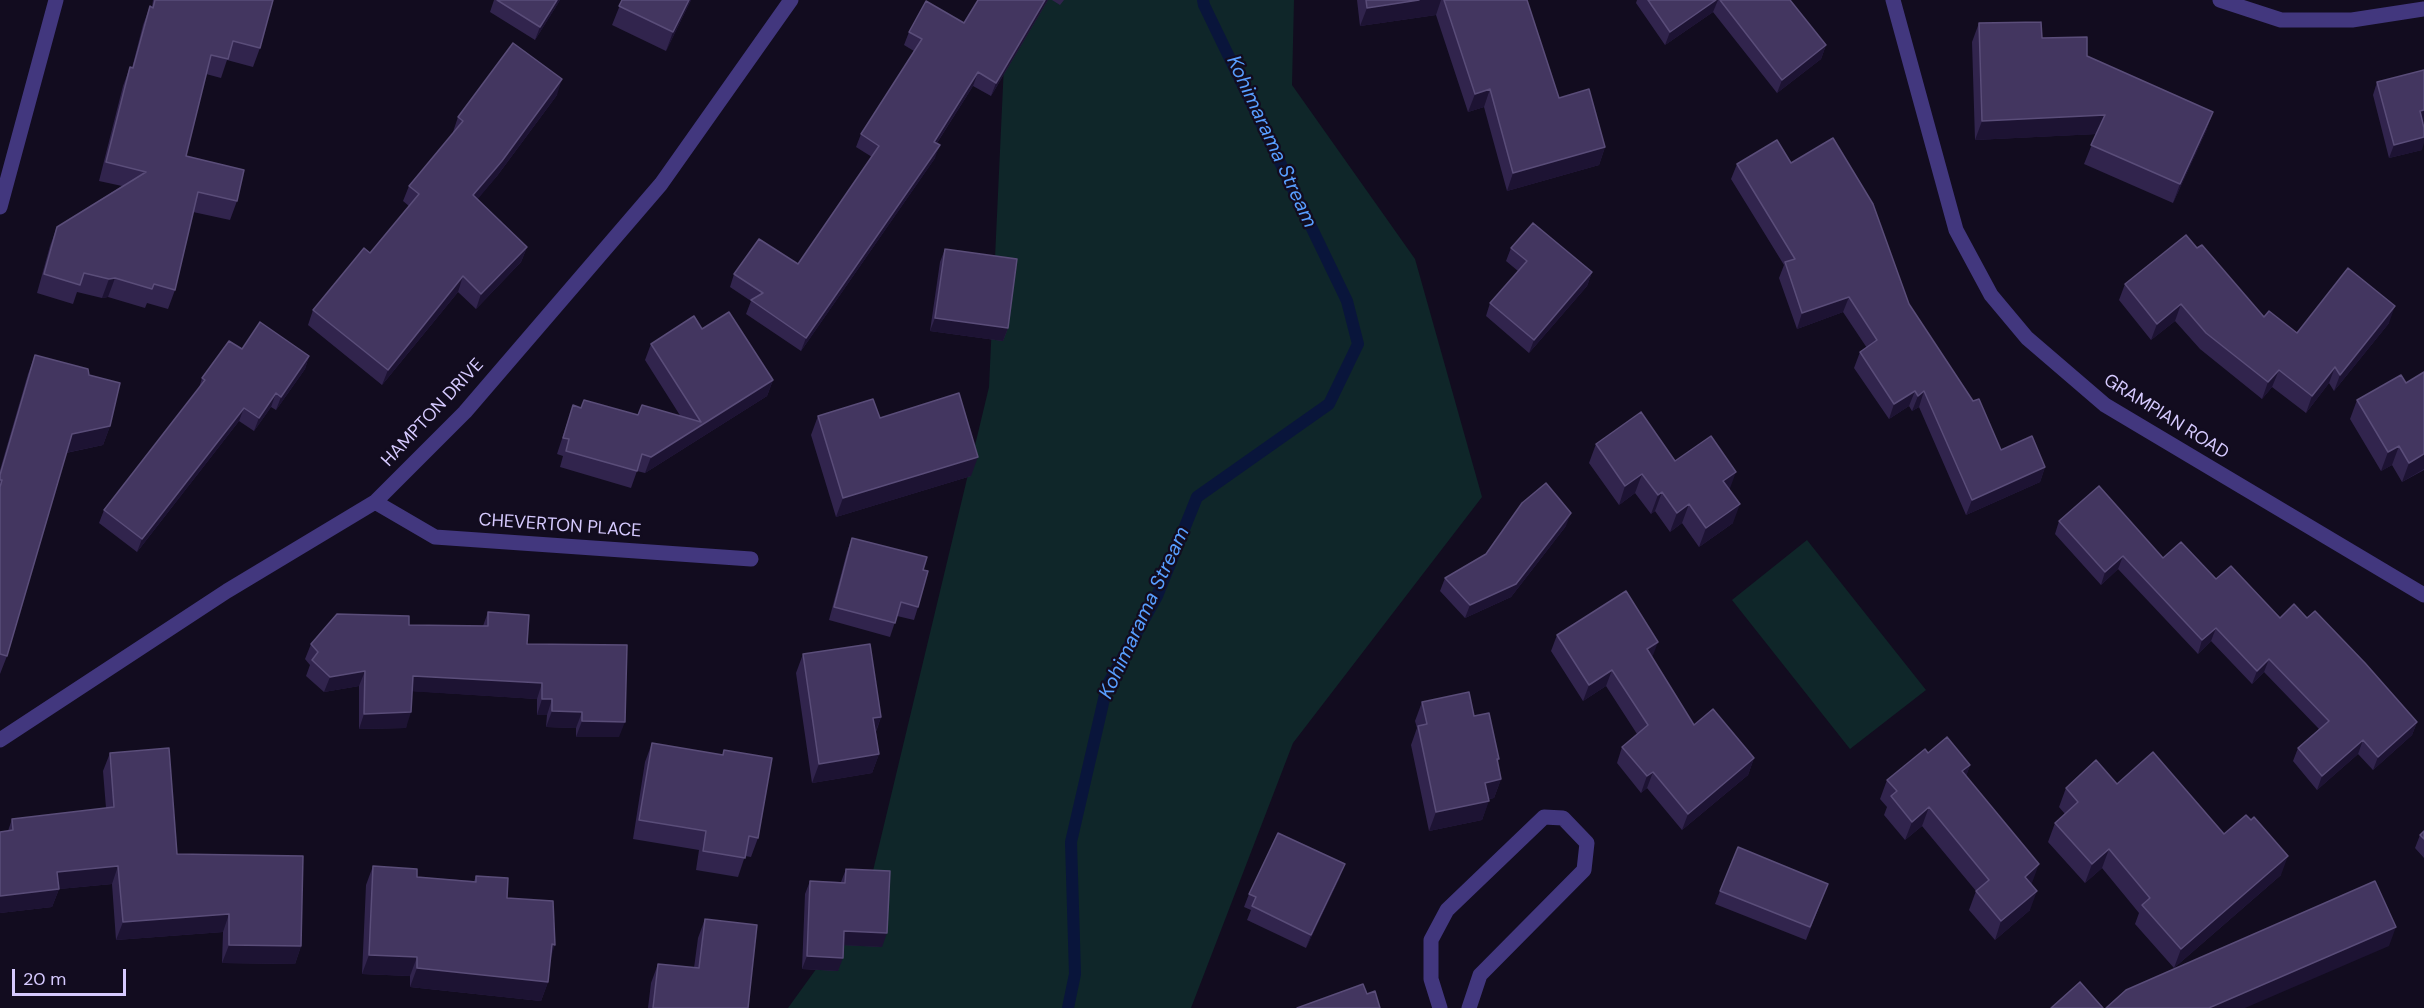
<!DOCTYPE html>
<style>
body{margin:0}
#map{position:relative;width:2424px;height:1008px;overflow:hidden;background:#120c1f;font-family:"DM Sans",sans-serif}
canvas{display:block}
.scale{position:absolute;left:12px;top:969px;width:114px;height:27px;box-sizing:border-box;border:3px solid #d6caff;border-top:0;padding-left:8px;font-size:18px;line-height:21px;white-space:nowrap;color:#d6caff;-webkit-text-stroke:4px #120c1f;paint-order:stroke}
</style>
<div id="map">
<canvas width="2424" height="1008"></canvas>
<div class="scale">20 m</div>
</div>
<script>
const context = document.querySelector('canvas').getContext('2d');
context.lineJoin = 'round';
function fill(path, color) { context.fillStyle = color; context.fill(path, 'evenodd'); }
const shape = rows => new Path2D(rows.map(r => 'M' + r).join(''));
function stroke(path, color, width, dash) { context.strokeStyle = color; context.lineWidth = width; context.lineCap = dash ? 'butt' : 'round'; context.setLineDash(dash || []); context.stroke(path); }
function label(font, color, halo, rows, align = 'center') {
  context.font = font + ' "DM Sans",sans-serif'; context.lineWidth = 4.5; context.setLineDash([]); context.textBaseline = 'middle'; context.strokeStyle = halo; context.fillStyle = color; for (const [text, x, y, turn = 0] of rows) {
    context.save(); context.translate(x, y); context.rotate((+turn || 0) * Math.PI / 180); context.textAlign = isNaN(turn) ? turn : align; if (halo) context.strokeText(text, 0, 0); context.fillText(text, 0, 0); context.restore();
  }
}
fill(shape([
 [1007,0,1294,0,1292,85,1415,259,1482,497,1293,743,1191,1008,788,1008,866,900,989,387],
 [1807,540,1926,690,1850,749,1732,600]
]), '#0f2629');
stroke(shape([
 [1068,1008,1075,974,1071,842,1107,686,1157,596,1197,497,1329,404,1358,344,1347,301,1204,5,1203,0]
]), '#09153b', 12);
stroke(shape([
 [1893,0,1956,230,1991,295,2027,338,2105,405,2424,595],
 [2220,0,2281,20,2352,20,2424,9],
 [0,207,56,0],
 [375,502,435,537,751,559],
 [0,740,227,591,375,502,465,412,661,184,791,0],
 [1440,1008,1431,979,1431,940,1447,910,1544,817,1563,818,1587,843,1584,870,1480,975,1469,1008]
]), '#42377e', 15);
fill(shape([
 [153,0,273,0,260,48,253,67,227,60,221,78,206,74,186,156,237,201,230,220,193,212,175,290,168,309,147,303,145,308,108,297,102,298,77,292,73,304,37,293,50,246,57,227,122,186,99,181,123,86,130,67,132,68,143,25,150,6,152,7],
 [494,0,560,0,535,40,490,12],
 [622,0,691,0,666,51,612,25],
 [1048,0,991,96,973,86,937,143,935,158,801,351,746,314,751,301,730,287,734,274,798,264,872,157,856,147,861,134,914,51,904,45,909,32,964,23],
 [1052,0,1064,0,1060,5],
 [1357,0,1527,0,1559,98,1605,147,1599,165,1507,191,1484,107,1468,112,1436,15,1360,26],
 [1637,0,1790,0,1826,45,1821,59,1777,93,1713,12,1665,45,1636,3],
 [1979,23,2042,38,2087,56,2213,112,2206,131,2173,203,2084,164,2096,134,1975,140,1972,42],
 [2424,70,2424,123,2423,123,2422,150,2389,158,2373,95,2377,82],
 [557,95,497,176,477,199,527,247,521,262,476,309,458,292,382,385,308,325,313,310,370,253,409,206,403,201,409,186,453,133,453,132,458,117],
 [1791,163,1909,304,2001,450,2045,467,2040,482,1966,515,1919,407,1912,411,1909,406,1889,419,1854,368,1860,352,1867,348,1843,312,1797,329,1779,278,1784,265,1731,179,1737,164],
 [1511,248,1592,272,1587,286,1529,353,1486,316,1490,303,1518,271,1506,261],
 [2197,248,2264,317,2297,333,2389,323,2334,391,2329,383,2306,413,2272,387,2262,399,2200,349,2175,321,2151,340,2119,300,2125,284],
 [945,249,1008,328,1003,341,930,331,940,262],
 [702,329,773,380,767,396,645,473,637,471,631,488,560,467,563,456,557,454,573,405,581,408,638,415,642,405,681,417,645,360,651,344],
 [242,349,309,356,305,369,276,410,271,407,254,431,239,421,137,552,99,523,104,510,199,388,202,378],
 [35,355,89,375,110,426,103,445,66,453,7,656,0,674,0,470,28,374],
 [2424,372,2424,470,2402,482,2392,465,2381,471,2350,419,2357,400,2406,383],
 [818,416,880,418,971,476,836,517,811,435],
 [1596,444,1675,461,1730,489,1733,523,1699,547,1682,523,1670,532,1655,511,1651,514,1635,493,1619,505,1589,463],
 [2059,521,2163,558,2216,579,2280,618,2307,618,2417,722,2412,735,2373,770,2358,754,2317,790,2293,761,2298,748,2319,729,2264,672,2252,684,2211,641,2198,654,2118,569,2101,585,2055,534],
 [1566,526,1511,597,1465,618,1440,591,1445,578],
 [852,538,923,570,918,607,914,620,897,616,890,637,829,620,847,552],
 [488,612,527,644,619,737,576,737,576,728,546,727,547,715,537,715,537,699,412,691,406,728,359,729,359,686,324,692,306,676,310,665,305,659,311,644,409,625,483,626],
 [1557,635,1652,657,1694,725,1754,758,1748,775,1682,830,1647,788,1641,793,1617,763,1622,747,1637,734,1606,686,1583,701,1551,651],
 [803,654,881,717,876,732,879,754,872,773,812,783,796,673],
 [1422,702,1474,716,1499,759,1497,763,1501,779,1494,798,1489,799,1482,820,1429,831,1411,745,1417,728,1415,721],
 [652,743,723,755,724,750,758,838,751,857,745,856,738,877,696,870,699,850,633,839,645,762],
 [110,753,177,854,301,946,295,964,222,963,223,932,116,940,112,884,59,889,52,907,0,913,0,832,8,831,12,819,106,808,103,771],
 [1928,753,1970,765,1966,776,2032,883,2031,884,2030,910,1995,940,1969,910,1976,891,1922,826,1905,840,1884,815,1887,807,1880,799,1887,780],
 [2117,784,2224,834,2281,875,2174,968,2135,924,2139,913,2102,868,2085,883,2048,842,2055,823,2065,814,2059,807,2066,788],
 [2424,831,2424,858,2415,848,2420,835],
 [373,866,417,877,474,881,476,876,507,898,550,960,548,982,541,1001,410,987,410,976,362,974,366,885],
 [846,869,882,947,843,945,838,971,802,969,805,894,810,881,841,882],
 [1340,877,1306,948,1247,920,1251,910,1244,907,1249,894],
 [1828,884,1806,940,1715,904,1720,891],
 [705,919,748,1008,648,1008,651,983,658,964,694,968,698,938]
]), '#31244d');
fill(shape([
 [557,0,560,0,535,40,540,27],
 [689,0,691,0,666,51,673,32],
 [1045,0,1048,0,991,96,996,83],
 [1419,0,1441,0,1436,15,1360,26,1367,8],
 [1716,0,1718,0,1713,12,1665,45,1670,32],
 [1826,45,1821,59,1777,93,1782,80],
 [978,72,973,86,929,155,934,142],
 [562,79,557,95,497,176,468,211,473,195],
 [1490,89,1484,107,1468,112,1475,94],
 [2424,110,2424,123,2415,125,2420,111],
 [2213,112,2206,131,2173,203,2180,184],
 [2105,115,2098,134,1975,140,1982,121],
 [2424,137,2424,143,2422,150,2389,158,2394,145],
 [940,145,935,158,801,351,806,338],
 [1605,147,1599,165,1507,191,1513,173],
 [527,247,521,262,476,309,481,294],
 [1592,272,1587,286,1529,353,1534,340],
 [463,276,458,292,382,385,388,370],
 [115,278,108,297,102,298,109,279],
 [1849,297,1843,312,1797,329,1802,313],
 [2181,304,2175,321,2151,340,2157,324],
 [2395,306,2389,323,2334,391,2340,375],
 [935,318,1008,328,1003,341,930,331],
 [309,356,305,369,276,410,281,397],
 [2335,367,2329,383,2306,413,2312,396],
 [2279,370,2272,387,2262,399,2268,382],
 [773,380,767,396,645,473,651,457],
 [1915,391,1909,406,1889,419,1894,404],
 [1924,391,1919,407,1912,411,1918,396],
 [276,393,271,407,254,431,259,418],
 [244,408,239,421,137,552,142,539],
 [110,426,103,445,65,453,72,434],
 [2399,446,2392,465,2381,471,2388,452],
 [2424,454,2424,469,2402,482,2409,463],
 [978,457,971,476,836,517,843,498],
 [2045,467,2040,482,1966,515,1972,500],
 [1736,472,1729,491,1723,481],
 [1642,474,1635,493,1619,505,1625,486],
 [1662,492,1655,511,1651,514,1658,495],
 [1689,504,1682,523,1670,532,1677,513],
 [1740,504,1733,523,1699,547,1706,528],
 [1571,513,1566,526,1511,597,1465,618,1470,605],
 [2123,556,2118,569,2101,585,2105,572],
 [2216,628,2211,641,2198,654,2202,640],
 [1658,642,1652,658,1647,649],
 [2269,659,2264,672,2252,684,2257,671],
 [1612,670,1606,686,1583,701,1589,685],
 [365,671,359,686,324,692,330,677],
 [413,676,542,683,537,699,407,691],
 [542,699,552,699,547,715,537,715],
 [552,711,582,712,576,728,546,727],
 [411,712,406,728,359,729,364,714],
 [881,717,874,736,873,718],
 [582,721,625,722,619,737,576,737],
 [2417,722,2412,735,2373,770,2378,757],
 [2363,740,2358,754,2317,790,2322,776],
 [879,754,872,773,812,783,819,764],
 [1754,758,1748,775,1682,830,1688,814],
 [1970,765,1963,784,1962,771],
 [1653,772,1647,788,1641,793,1647,776],
 [1501,779,1494,798,1478,801,1485,783],
 [1489,801,1482,820,1429,831,1436,812],
 [1929,807,1922,826,1905,840,1912,822],
 [2109,849,2102,868,2085,883,2092,864],
 [2288,856,2281,875,2174,968,2181,949],
 [1345,864,1340,877,1306,948,1311,935],
 [2039,864,2032,883,2018,896,2025,877],
 [118,866,112,884,59,889,52,907,0,913,0,896,57,872],
 [2037,891,2030,910,1995,940,2001,921],
 [229,914,223,932,116,940,123,922],
 [2396,927,2389,946,2245,1008,2209,1008],
 [844,931,887,933,882,947,839,945],
 [552,944,555,945,549,964],
 [229,945,301,946,295,964,222,963],
 [369,955,417,957,410,976,362,974],
 [807,956,843,958,838,971,802,969],
 [417,968,548,982,541,1001,410,987]
]), '#1d1333');
const building = shape([
 [155,0,273,0,260,48,233,41,228,59,211,55,186,156,244,170,237,201,198,192,175,290,154,284,152,289,115,278,109,279,84,273,80,285,44,274,57,227,146,172,106,162,130,67,133,68,150,6,153,8,155,0],
 [497,0,557,0,540,27,497,0],
 [622,0,689,0,673,32,619,6,622,0],
 [978,0,1045,0,996,83,978,72,934,142,940,145,806,338,751,300,763,293,734,274,759,239,798,264,879,146,861,134,922,39,909,32,926,1,964,23,978,0],
 [1366,0,1419,0,1367,8,1366,0],
 [1444,0,1527,0,1559,98,1589,89,1605,147,1513,173,1490,89,1475,94,1444,0],
 [1648,0,1716,0,1670,32,1648,0],
 [1720,0,1790,0,1826,45,1782,80,1720,0],
 [2041,22,2042,38,2087,37,2087,56,2213,112,2180,184,2091,145,2105,115,1982,121,1979,23,2041,22],
 [513,43,562,79,502,161,473,195,527,247,481,294,463,276,388,370,313,310,364,248,370,253,419,194,409,186,463,121,458,117,513,43],
 [2424,70,2424,110,2420,111,2424,128,2424,137,2394,145,2377,82,2424,70],
 [1833,138,1873,204,1909,304,1973,401,1979,399,2001,450,2032,436,2045,467,1972,500,1924,391,1918,396,1915,391,1894,404,1860,352,1877,340,1849,297,1802,313,1785,262,1795,259,1737,164,1777,140,1791,163,1833,138],
 [1533,223,1592,272,1534,340,1490,303,1527,261,1511,248,1533,223],
 [2186,235,2197,248,2202,245,2264,317,2269,311,2297,333,2348,268,2395,306,2340,375,2335,367,2312,396,2279,370,2268,382,2206,333,2181,304,2157,324,2125,284,2186,235],
 [945,249,1017,259,1008,328,935,318,945,249],
 [729,312,773,380,651,457,642,454,637,471,566,451,569,439,563,438,573,405,581,408,584,400,638,415,642,405,701,422,651,344,694,316,702,329,729,312],
 [260,322,309,356,281,397,276,393,259,418,244,408,142,539,104,510,205,380,202,378,229,341,242,349,260,322],
 [35,355,88,369,89,375,120,383,110,426,72,434,7,656,0,654,0,487,2,480,0,480,0,475,35,355],
 [2424,372,2424,454,2409,463,2399,446,2388,452,2357,400,2401,375,2406,383,2424,372],
 [959,393,978,457,843,498,818,416,873,399,880,418,959,393],
 [1641,412,1675,461,1711,436,1736,472,1723,481,1740,504,1706,528,1689,504,1677,513,1662,492,1658,495,1642,474,1625,486,1596,444,1641,412],
 [1546,483,1571,513,1516,584,1470,605,1445,578,1486,554,1522,503,1546,483],
 [2099,486,2163,558,2181,542,2216,579,2231,566,2280,618,2294,604,2307,618,2315,611,2365,663,2417,722,2378,757,2363,740,2322,776,2298,748,2329,721,2269,659,2257,671,2216,628,2202,640,2123,556,2105,572,2059,521,2099,486],
 [852,538,927,557,923,570,928,571,918,607,901,602,895,623,834,607,852,538],
 [1626,591,1658,642,1647,649,1694,725,1713,709,1754,758,1688,814,1653,772,1647,776,1622,747,1648,725,1612,670,1589,685,1557,635,1626,591],
 [488,612,529,615,527,644,627,645,625,722,582,721,582,712,552,711,552,699,542,699,542,683,413,676,411,712,364,714,365,671,330,677,312,660,318,652,311,644,337,614,409,616,409,625,488,626,488,612],
 [870,644,881,717,873,718,879,754,819,764,803,654,870,644],
 [1469,692,1474,716,1489,713,1499,759,1497,759,1501,779,1485,783,1489,801,1436,812,1418,726,1427,724,1422,702,1469,692],
 [1947,737,1970,765,1962,771,2039,864,2025,877,2037,891,2001,921,1976,891,1989,880,1929,807,1912,822,1891,796,1897,791,1887,780,1925,749,1928,753,1947,737],
 [652,743,723,755,724,750,772,758,758,838,749,836,745,858,703,851,706,831,639,820,652,743],
 [169,748,177,854,303,856,301,946,229,945,229,914,123,922,118,866,57,872,59,889,0,896,0,832,13,830,12,819,114,807,110,753,169,748],
 [2153,752,2224,834,2246,815,2251,820,2254,817,2288,856,2181,949,2142,905,2150,898,2109,849,2092,864,2055,823,2078,802,2066,788,2096,760,2117,784,2153,752],
 [2424,831,2424,839,2420,835,2424,831],
 [1278,833,1345,864,1311,935,1252,906,1256,897,1249,894,1278,833],
 [1738,847,1828,884,1810,927,1720,891,1738,847],
 [373,866,417,869,417,877,476,882,476,876,508,878,507,898,553,901,555,945,552,944,548,982,417,968,417,957,369,955,373,866],
 [846,869,890,871,887,933,844,931,843,958,807,956,810,881,845,883,846,869],
 [2375,881,2396,927,2209,1008,2106,1008,2126,990,2375,881],
 [705,919,757,925,748,1008,653,1008,658,964,699,968,705,919],
 [2080,982,2103,1008,2051,1008,2080,982],
 [1363,984,1367,994,1375,991,1380,1008,1297,1008,1363,984]
]);
fill(building, '#433660');
stroke(building, '#5a4d79', 1.5);
label('18px', '#d6caff', '#120c1f', [
 ["HAMPTON DRIVE",433,413,-47],
 ["GRAMPIAN ROAD",2166,417,32],
 ["CHEVERTON PLACE",560,526,4]
]);
label('italic 20px', '#589eff', '#120c1f', [
 ["Kohimarama Stream",1271,142,65],
 ["Kohimarama Stream",1145,613,-65]
]);
</script>
